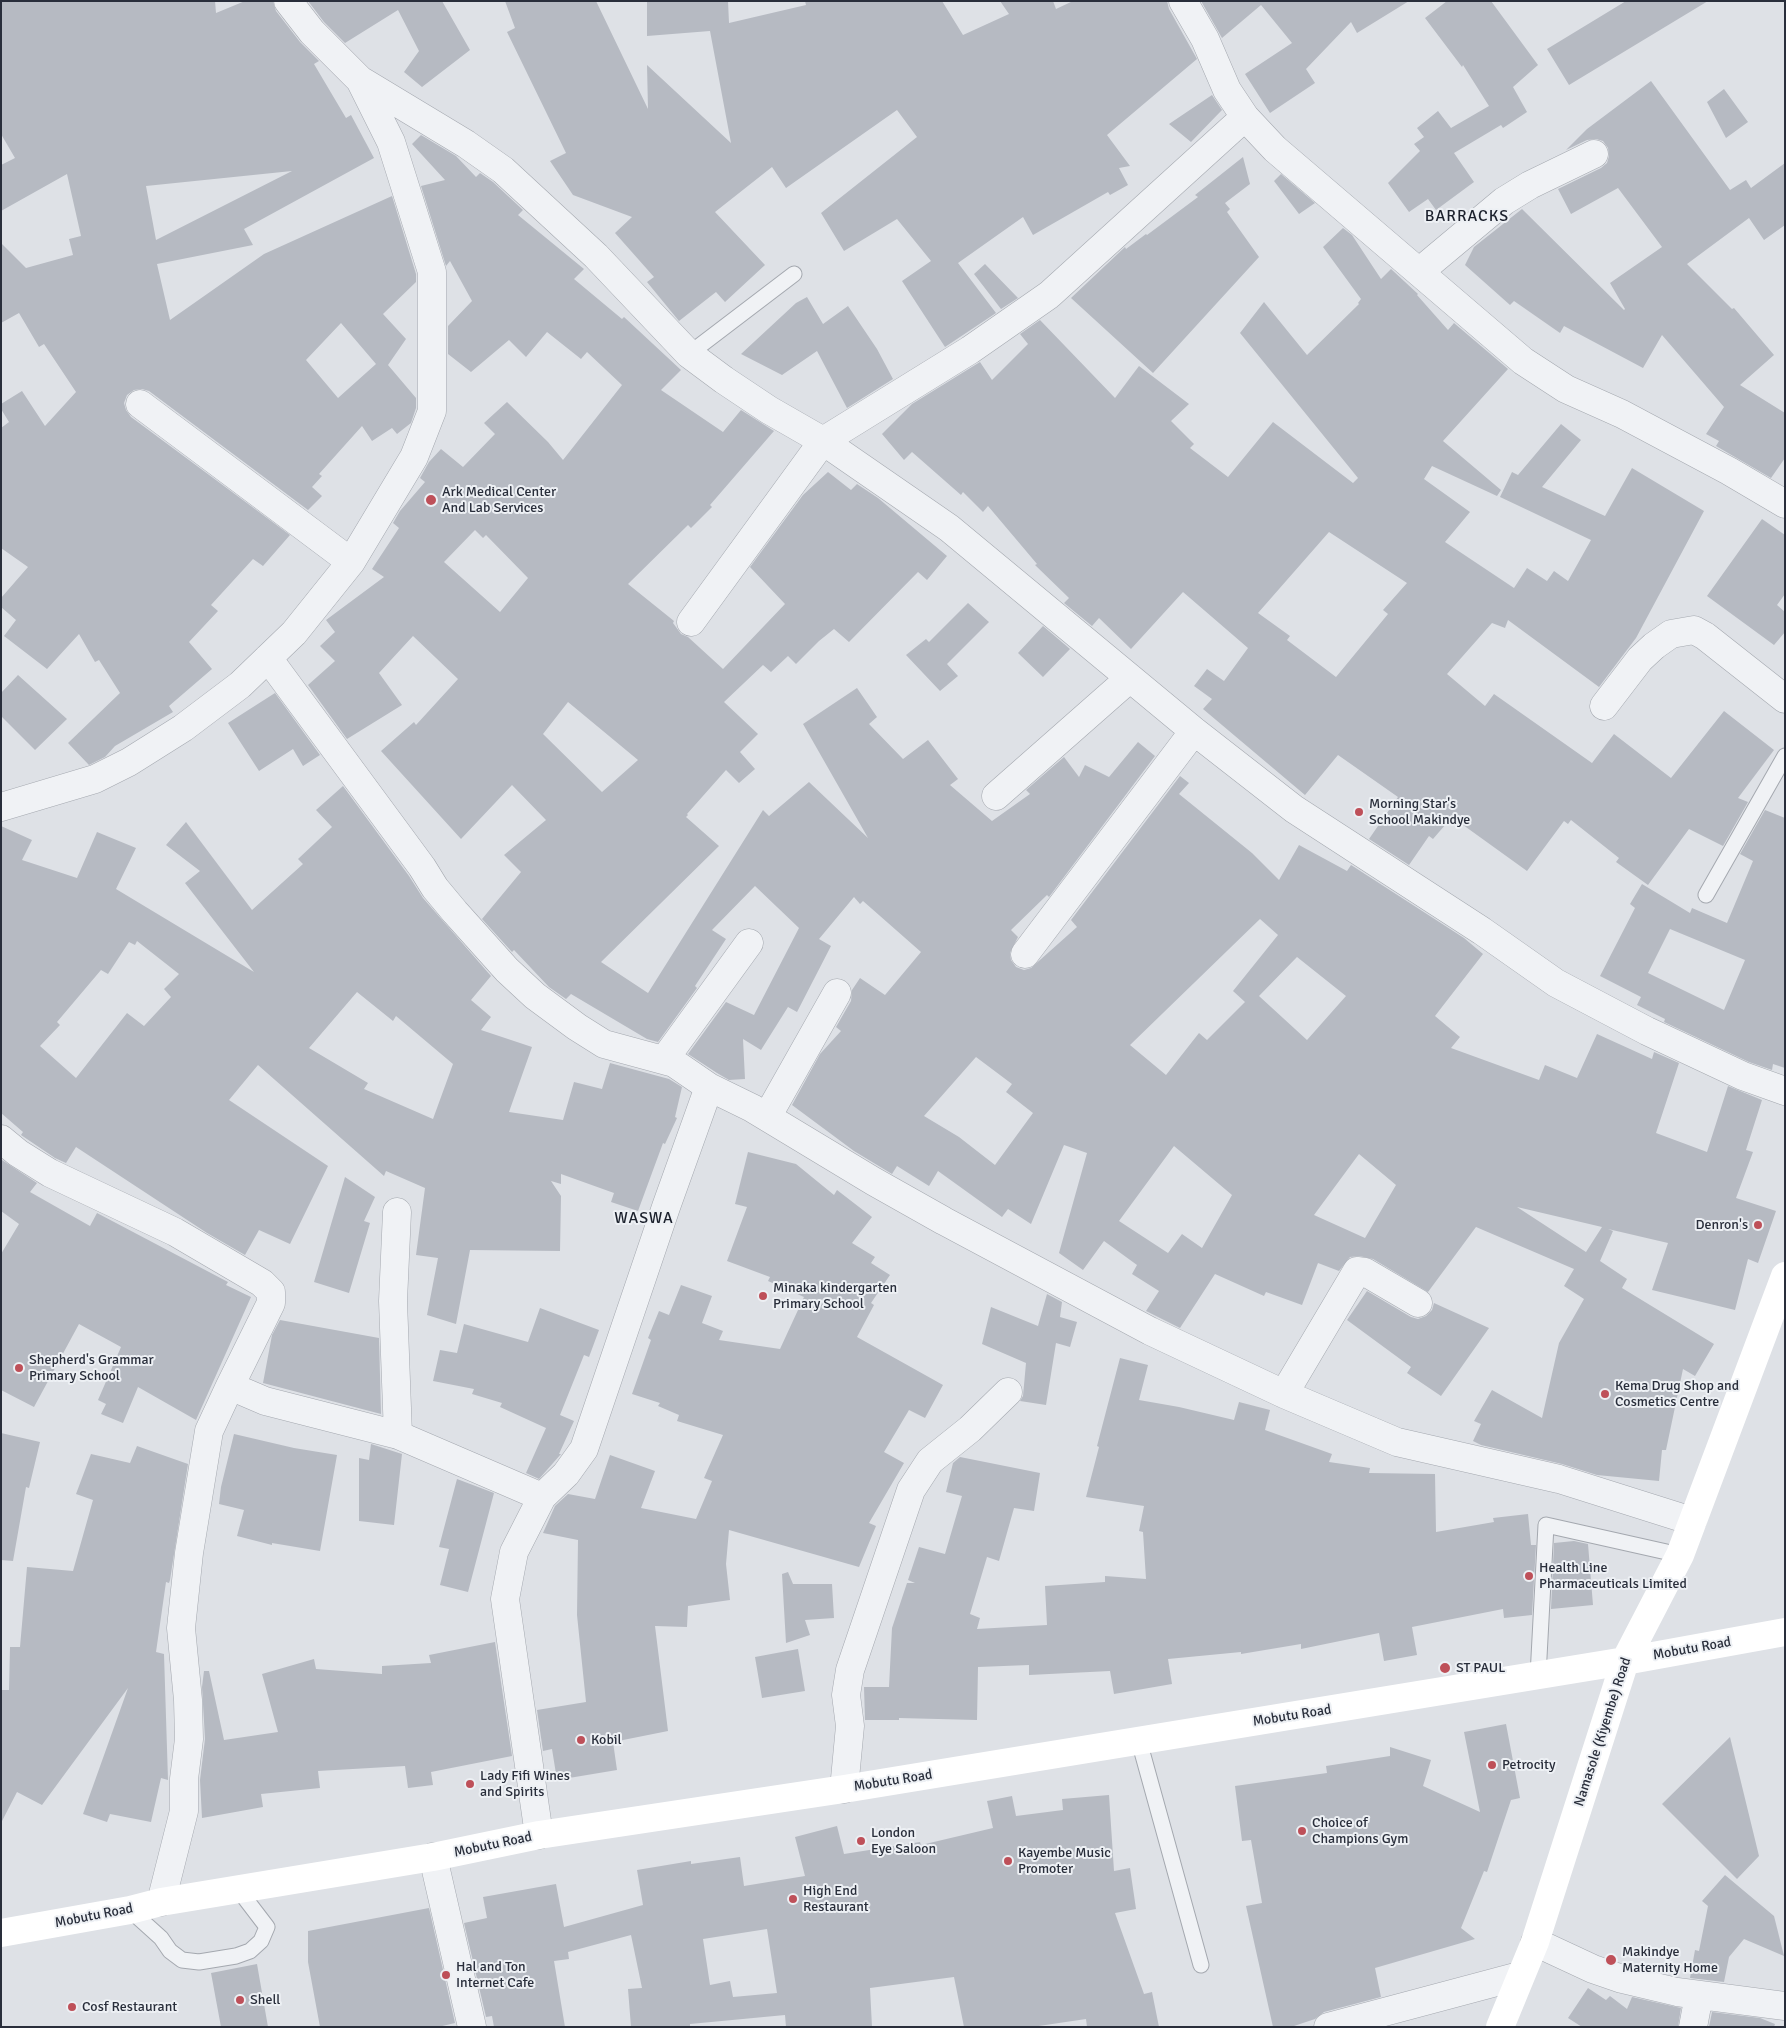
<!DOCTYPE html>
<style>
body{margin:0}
#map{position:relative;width:1786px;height:2028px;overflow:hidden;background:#dee1e6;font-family:Signika,sans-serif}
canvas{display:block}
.frame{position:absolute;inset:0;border:2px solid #292e3b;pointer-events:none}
</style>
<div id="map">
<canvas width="1786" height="2028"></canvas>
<div class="frame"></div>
</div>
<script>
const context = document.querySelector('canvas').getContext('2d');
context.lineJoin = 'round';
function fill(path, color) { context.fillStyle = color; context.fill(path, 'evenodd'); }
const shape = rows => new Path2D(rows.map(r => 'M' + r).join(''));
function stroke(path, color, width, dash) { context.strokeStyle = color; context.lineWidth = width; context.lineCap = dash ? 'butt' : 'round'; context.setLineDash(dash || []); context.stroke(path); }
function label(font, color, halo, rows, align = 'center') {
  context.font = font + ' Signika,sans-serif'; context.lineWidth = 4; context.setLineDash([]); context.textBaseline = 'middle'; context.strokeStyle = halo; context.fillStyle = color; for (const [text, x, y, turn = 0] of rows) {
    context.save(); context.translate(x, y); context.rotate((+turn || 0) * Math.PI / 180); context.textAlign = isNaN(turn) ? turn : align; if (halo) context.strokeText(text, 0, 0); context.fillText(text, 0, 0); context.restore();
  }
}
fill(shape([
 [1,1,215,1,216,13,245,1,273,1,276,11,300,42,319,61,314,64,346,118,351,115,374,158,244,229,253,245,157,264,170,320,264,254,392,196,416,274,416,282,383,314,406,339,388,365,416,398,416,408,411,423,397,434,392,428,372,441,362,426,319,474,322,476,312,487,322,496,308,510,149,391,142,389,134,390,127,395,124,403,126,410,131,417,290,535,263,566,253,559,211,605,218,611,189,642,212,669,169,706,173,712,115,746,105,757,89,765,68,743,120,693,99,660,95,662,79,634,47,669,4,636,16,620,1,607,1,598,28,567,1,548,1,428,9,422,1,409,1,404,22,391,45,426,76,392,44,344,39,347,19,313,1,323,1,243,26,268,73,255,69,239,81,236,67,174,1,211,1,165,15,158,1,134],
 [292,171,156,240,146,186],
 [341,323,376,364,338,398,306,360],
 [308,1,442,1,470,50,422,87,404,72,419,51,398,10,345,43,324,22],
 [505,1,596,1,648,109,647,65,731,143,710,31,647,36,647,1,728,1,729,23,806,5,805,1,942,1,963,35,1009,14,1000,1,1053,1,1056,9,1073,1,1167,1,1169,9,1197,59,1107,135,1130,166,1119,168,1128,185,1110,195,1108,192,1033,235,1023,217,958,263,996,313,945,347,902,281,931,261,897,219,844,251,821,213,917,137,897,110,786,188,772,167,715,212,765,265,725,302,716,292,679,321,647,282,654,277,615,233,632,217,573,195,550,161,566,153,507,32,515,28],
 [1201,1,1409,1,1357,33,1351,22,1306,69,1315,83,1270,113,1245,74,1292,43,1261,5,1222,38],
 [1447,1,1491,1,1538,65,1513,87,1527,112,1503,128,1501,125,1454,153,1474,182,1436,210,1428,199,1409,212,1388,183,1420,151,1414,144,1424,137,1417,128,1438,111,1451,128,1489,106,1463,65,1462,67,1425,18],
 [1626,1,1708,1,1569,85,1547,49],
 [1651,81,1730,190,1746,180,1751,188,1785,163,1785,225,1764,240,1749,218,1687,264,1732,309,1734,308,1774,355,1740,385,1785,413,1785,458,1771,478,1716,446,1719,441,1706,434,1724,407,1662,335,1643,368,1564,326,1560,333,1514,301,1510,305,1465,265,1474,247,1522,209,1624,310,1625,309,1610,283,1662,247,1618,188,1571,214,1558,189,1601,168,1607,163,1609,156,1608,148,1603,141,1596,139,1587,140,1566,150,1587,129],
 [1724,89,1748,122,1726,138,1707,102],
 [1212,95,1222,110,1191,142,1169,124],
 [421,135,456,156,476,177,480,173,493,182,523,210,518,215,584,269,574,279,622,319,624,317,681,370,661,390,723,432,741,410,774,431,710,505,712,507,691,528,688,525,628,584,674,621,673,623,681,634,688,637,723,669,785,604,750,567,803,495,828,472,851,490,857,484,878,498,947,556,927,580,918,572,849,642,834,629,819,641,796,664,788,656,771,672,763,665,724,702,758,734,740,752,755,769,739,783,726,770,687,814,688,815,686,817,719,846,601,962,648,993,763,810,769,816,809,782,868,838,803,724,857,688,877,717,869,724,903,759,928,740,958,779,950,785,992,821,1030,794,1026,790,1064,757,1079,777,1085,765,1109,777,1138,742,1155,756,1049,897,1047,895,1011,930,1018,937,1010,953,1011,960,1016,967,1024,970,1031,968,1077,927,1071,920,1180,776,1189,783,1179,794,1252,853,1279,880,1299,845,1347,871,1351,865,1464,938,1483,954,1435,1016,1460,1037,1451,1048,1539,1080,1545,1065,1577,1078,1597,1034,1652,1059,1654,1052,1679,1063,1656,1133,1707,1152,1728,1086,1762,1100,1746,1150,1753,1152,1736,1198,1776,1211,1758,1263,1748,1259,1735,1310,1652,1290,1668,1243,1608,1229,1613,1231,1600,1261,1627,1279,1622,1288,1714,1344,1695,1376,1683,1369,1666,1450,1662,1450,1659,1481,1597,1475,1562,1464,1481,1445,1473,1441,1481,1424,1474,1421,1492,1390,1542,1418,1559,1343,1584,1299,1564,1286,1574,1269,1476,1227,1428,1292,1373,1259,1359,1256,1350,1257,1339,1271,1318,1263,1302,1305,1266,1292,1264,1296,1215,1274,1180,1328,1146,1311,1159,1291,1132,1274,1137,1265,1104,1241,1083,1270,1059,1253,1087,1153,1064,1145,1031,1224,1008,1209,1002,1217,938,1171,929,1186,897,1166,892,1174,854,1151,792,1105,820,1054,841,1031,836,1027,851,1001,852,990,860,978,885,995,921,952,863,901,860,904,854,897,819,939,831,946,797,1012,788,1007,761,1050,743,1039,745,1079,729,1080,717,1073,688,1054,726,1002,754,1015,799,928,755,886,712,930,726,939,695,986,697,988,658,1042,647,1039,571,994,566,999,549,987,514,950,512,952,482,919,521,872,504,855,546,820,512,785,461,839,381,751,414,722,416,725,458,679,413,636,379,673,402,705,347,739,308,685,335,661,320,646,335,632,326,620,384,577,372,569,399,528,393,523,400,511,425,482,420,478,429,462,441,449,463,467,495,434,484,423,507,402,548,442,563,460,622,385,587,352,581,359,547,332,526,357,509,340,471,372,448,354,448,326,472,301,450,261,446,266,421,186,445,180,412,144],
 [475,530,483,538,486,535,528,578,500,612,444,562],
 [568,702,638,760,602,792,543,734],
 [1260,919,1278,935,1233,991,1245,1002,1207,1040,1199,1033,1166,1075,1130,1045],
 [1297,957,1346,996,1307,1040,1259,996],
 [976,1057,1012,1084,1006,1092,1033,1113,995,1165,959,1137,924,1116],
 [1174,1146,1232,1195,1202,1248,1182,1234,1168,1253,1119,1221],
 [1359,1154,1396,1185,1365,1238,1314,1215],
 [1517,1207,1602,1227,1586,1252],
 [1243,157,1250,184,1225,203,1230,209,1227,212,1259,257,1153,373,1071,298,1125,247,1126,249,1146,234,1147,235,1198,197,1195,195],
 [1281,174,1315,203,1299,214,1274,181],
 [1343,228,1352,235,1381,279,1391,269,1418,294,1417,295,1448,330,1454,323,1508,369,1443,441,1501,490,1497,496,1432,466,1424,479,1470,512,1445,542,1514,588,1527,568,1547,581,1554,571,1568,581,1591,540,1500,497,1512,472,1518,475,1561,424,1581,440,1542,487,1605,516,1632,468,1704,511,1636,638,1599,687,1508,620,1505,628,1492,623,1447,674,1485,706,1494,694,1592,763,1614,734,1671,778,1724,711,1774,750,1738,798,1748,802,1723,846,1689,829,1648,885,1616,862,1619,858,1571,820,1568,824,1564,821,1527,871,1452,817,1433,839,1429,836,1409,865,1369,839,1398,797,1338,755,1305,795,1203,709,1212,699,1194,686,1207,669,1224,681,1248,648,1183,592,1131,649,1099,618,1092,626,1064,603,1069,598,1035,565,1037,564,988,506,983,512,963,492,961,495,912,452,904,460,882,434,912,404,980,362,992,380,1028,344,1020,334,1040,320,1115,398,1139,366,1189,404,1171,421,1194,444,1190,448,1228,477,1273,422,1353,483,1358,478,1240,333,1264,302,1307,355,1359,304,1358,303,1361,299,1323,247],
 [1329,532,1407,583,1383,610,1388,614,1336,677,1287,640,1290,636,1258,613],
 [985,264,1018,298,1001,309,974,274],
 [807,297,823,324,848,306,877,349,893,379,847,408,817,351,782,375,741,354,796,303],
 [1762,519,1785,535,1785,594,1777,605,1785,612,1785,632,1774,645,1707,596],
 [968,603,989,622,947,664,958,676,940,691,906,655,926,639,929,642],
 [1043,626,1070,649,1043,677,1018,653],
 [18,675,67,719,35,750,1,716,1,693],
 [275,693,320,755,303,766,293,749,259,771,228,723],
 [343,786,409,876,423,898,491,976,471,1000,491,1017,481,1030,532,1047,509,1112,563,1120,574,1082,602,1089,610,1063,669,1079,682,1087,675,1117,677,1118,665,1144,663,1143,638,1211,611,1202,614,1193,561,1174,561,1184,551,1181,561,1196,560,1251,470,1250,456,1324,427,1315,438,1258,416,1255,425,1188,386,1171,384,1176,258,1065,229,1100,328,1166,290,1244,259,1230,245,1255,207,1233,76,1147,66,1163,55,1158,21,1135,23,1132,1,1113,1,826,32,840,22,860,77,878,97,832,136,848,116,889,254,972,185,883,200,871,166,845,186,822,252,910,303,864,298,859,332,827,316,810],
 [137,941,179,974,164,989,171,997,144,1026,127,1013,76,1078,40,1046,60,1025,57,1022,101,970,108,974,129,942,135,945],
 [357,992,393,1021,396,1016,453,1064,433,1119,364,1089,368,1083,309,1048],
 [1765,810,1785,818,1785,1068,1773,1064,1772,1070,1749,1062,1664,1022,1665,1019,1637,1005,1641,997,1600,976,1635,908,1630,904,1642,884,1690,913,1692,908,1727,923,1753,861,1740,854],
 [1670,929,1745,960,1724,1010,1648,973],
 [748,1152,796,1164,834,1195,837,1190,872,1217,852,1243,875,1257,871,1263,890,1275,871,1303,874,1305,857,1337,943,1385,925,1418,909,1410,884,1452,904,1463,869,1523,876,1526,859,1567,729,1530,726,1564,730,1600,688,1606,687,1627,655,1626,668,1731,613,1742,617,1770,557,1780,552,1749,543,1751,537,1710,586,1702,577,1615,578,1540,543,1533,555,1506,568,1494,595,1499,610,1455,655,1471,641,1508,696,1519,712,1481,704,1478,723,1435,677,1421,679,1415,658,1406,660,1403,632,1394,651,1340,648,1338,659,1311,669,1315,681,1285,712,1296,702,1323,723,1331,719,1340,780,1349,804,1297,768,1281,770,1277,727,1261,747,1207,735,1204],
 [2,1160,37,1183,30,1192,90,1226,97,1213,228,1282,226,1285,251,1297,196,1420,138,1387,123,1423,101,1414,106,1404,98,1400,121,1347,79,1324,34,1407,1,1390,1,1254,19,1224,1,1211],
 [345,1177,375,1197,364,1221,370,1223,349,1293,314,1282],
 [1367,1291,1411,1317,1418,1319,1426,1316,1432,1310,1434,1303,1489,1328,1441,1396,1407,1373,1411,1367,1347,1320],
 [1047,1294,1062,1302,1060,1317,1077,1322,1070,1347,1056,1343,1046,1405,1020,1401,1023,1396,1026,1363,982,1344,991,1307,1038,1326],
 [540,1308,599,1330,589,1357,584,1355,560,1415,574,1421,559,1454,561,1454,539,1479,526,1473,546,1428,500,1407,502,1403,472,1394,474,1389,433,1381,440,1350,457,1353,464,1324,528,1342],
 [280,1320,379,1338,381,1414,263,1383,272,1335],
 [1120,1358,1148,1365,1139,1400,1179,1407,1234,1420,1239,1402,1270,1410,1265,1430,1332,1454,1329,1462,1370,1468,1369,1473,1435,1474,1436,1532,1494,1522,1493,1518,1528,1514,1531,1545,1536,1545,1532,1615,1504,1618,1503,1609,1412,1627,1417,1655,1384,1661,1379,1633,1301,1649,1301,1644,1241,1654,1241,1652,1168,1659,1172,1684,1114,1694,1110,1671,1029,1675,1029,1665,978,1667,977,1720,899,1718,899,1720,865,1720,864,1687,889,1687,892,1628,907,1583,915,1583,908,1580,919,1547,945,1554,962,1496,946,1492,953,1463,960,1457,1040,1473,1034,1511,1014,1508,999,1561,987,1557,970,1614,980,1618,977,1629,1047,1625,1045,1586,1105,1582,1105,1576,1146,1579,1143,1532,1139,1531,1144,1506,1086,1497,1099,1447,1097,1446],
 [1,1433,40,1442,29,1488,26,1487,13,1561,1,1560],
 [234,1434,294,1448,337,1455,320,1551,272,1543,272,1545,237,1536,244,1510,219,1504,221,1487],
 [371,1444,402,1454,394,1525,359,1521,359,1458,369,1460],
 [137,1446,188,1464,170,1580,169,1583,166,1582,156,1652,164,1654,168,1780,161,1778,151,1822,110,1814,107,1822,83,1814,128,1688,42,1805,17,1792,1,1823,1,1690,9,1690,10,1647,20,1647,27,1567,73,1571,93,1500,76,1494,91,1454,130,1463],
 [457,1479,494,1493,468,1592,440,1585,449,1549,439,1547],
 [1574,1541,1588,1544,1593,1605,1551,1609,1554,1543],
 [788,1572,793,1584,832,1584,834,1618,805,1620,810,1635,786,1643,782,1574],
 [495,1642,512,1756,431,1772,433,1785,408,1788,405,1766,318,1771,320,1788,261,1794,263,1807,202,1818,200,1780,205,1739,202,1687,204,1671,209,1671,224,1740,278,1732,262,1674,314,1659,316,1669,382,1674,382,1666,431,1663,429,1655],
 [798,1649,805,1691,762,1698,755,1657],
 [1506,1724,1520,1798,1511,1800,1487,1872,1484,1871,1461,1928,1475,1939,1375,1968,1381,1997,1324,2012,1315,2019,1291,2027,1273,2027,1246,1906,1262,1903,1251,1840,1242,1841,1235,1786,1327,1773,1326,1766,1390,1756,1390,1747,1431,1760,1423,1786,1480,1812,1464,1732],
 [1730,1737,1759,1856,1737,1879,1662,1804],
 [1109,1795,1114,1871,1130,1868,1136,1909,1115,1913,1144,1994,1152,1992,1159,2027,1087,2027,1086,2019,1032,2027,964,2027,954,1977,870,1988,872,2027,786,2027,785,2015,690,2024,690,2027,631,2027,628,1989,642,1988,631,1935,568,1952,569,1959,554,1961,565,2027,494,2027,492,2016,486,2017,464,1923,487,1918,483,1897,556,1884,564,1927,643,1905,637,1870,691,1861,691,1864,740,1857,744,1886,805,1876,795,1837,837,1826,844,1854,920,1842,921,1845,993,1828,987,1801,1012,1796,1016,1816,1063,1810,1062,1799],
 [767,1929,777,1993,733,1997,730,1981,710,1985,703,1939],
 [1725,1875,1774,1916,1784,1956,1744,1939,1729,1957,1724,1982,1690,1978,1695,1950,1699,1951,1708,1906,1702,1901],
 [429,1908,455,2023,438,2027,320,2027,308,1962,308,1931],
 [257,1964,268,2027,221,2027,211,1973],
 [1588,1988,1606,2000,1610,1996,1627,2009,1632,1997,1681,2008,1678,2027,1582,2027,1568,2018],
 [1712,2012,1760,2018,1775,2024,1774,2027,1709,2027]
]), '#b6bac2');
const lane = shape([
 [689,354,794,274],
 [1706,895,1785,756],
 [1538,1676,1546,1525,1680,1555],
 [1139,1741,1201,1965],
 [130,1910,161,1938,170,1951,182,1960,199,1962,236,1956,250,1951,261,1941,267,1927,238,1889]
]);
const street = shape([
 [288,1,312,32,360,80,466,144,503,170,596,256,689,354,724,380,769,410,823,441,949,528,1194,731,1294,809,1482,931,1556,983,1647,1031,1743,1076,1785,1091],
 [1183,1,1205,39,1227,90,1245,117,1275,149,1523,361,1566,389,1622,414,1729,471,1785,504],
 [1419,272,1504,201,1530,185,1594,154],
 [140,404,351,562],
 [691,622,823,441,970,350,1049,295,1245,117],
 [268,658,422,867,435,888,455,912,507,970,535,996,577,1027,604,1044,674,1063,709,1087,752,1108,873,1181,944,1221,1150,1331,1284,1394],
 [1604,706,1640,659,1654,646,1671,634,1694,630,1705,636,1785,699],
 [996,796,1130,678],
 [1,807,95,779,129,762,183,728,240,685,294,633,351,562,414,457,432,411,432,272,391,142,360,80],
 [1025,954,1194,731],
 [664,1060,749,943],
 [767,1117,837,993],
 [1,1139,18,1153,50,1173,175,1232,262,1283,271,1292,271,1303,230,1386,265,1401,398,1435,542,1497],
 [397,1212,393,1301,398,1435],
 [1418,1303,1365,1272,1357,1271,1284,1394,1397,1442,1559,1479,1692,1521],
 [844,1789,850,1726,846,1695,850,1670,911,1490,930,1461,970,1429,1008,1392],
 [539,1835,505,1599,514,1552,542,1497,566,1474,584,1449,666,1207,709,1087],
 [433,1857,472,2027],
 [161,1902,184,1811,184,1779,189,1739,188,1700,181,1628,189,1553,209,1431,230,1386],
 [1535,1942,1593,1969,1622,1979,1677,1992,1785,2006],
 [1328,2027,1519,1976],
 [1693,2027,1699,1995]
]);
stroke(lane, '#a4a8af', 17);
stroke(street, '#a4a8af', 29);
stroke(lane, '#f0f2f5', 15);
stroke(street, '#f0f2f5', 28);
stroke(shape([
 [1,1933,130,1910,161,1902,433,1857,539,1835,844,1789,1625,1661,1785,1632],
 [1500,2027,1535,1942,1625,1661,1680,1555,1785,1276]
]), '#fff', 28);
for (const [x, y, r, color] of [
 [431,500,6,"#be5059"],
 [1359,812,5,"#be5059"],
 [1758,1225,5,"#be5059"],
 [763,1296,5,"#be5059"],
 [19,1368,5,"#be5059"],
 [1605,1394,5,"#be5059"],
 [1529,1576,5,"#be5059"],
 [1445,1668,6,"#be5059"],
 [581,1740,5,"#be5059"],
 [1492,1765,5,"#be5059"],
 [470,1784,5,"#be5059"],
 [1302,1831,5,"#be5059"],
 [861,1841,5,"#be5059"],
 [1008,1861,5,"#be5059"],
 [793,1899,5,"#be5059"],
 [1611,1960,6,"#be5059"],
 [446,1975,5,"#be5059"],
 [240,2000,5,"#be5059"],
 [72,2007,5,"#be5059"]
]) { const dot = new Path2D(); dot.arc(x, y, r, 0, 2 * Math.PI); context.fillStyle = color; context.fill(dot); stroke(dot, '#edf0f4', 2); }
label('14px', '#292e3b', '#edf0f4', [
 ["Ark Medical Center",442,492],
 ["And Lab Services",442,508],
 ["Morning Star's",1369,804],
 ["School Makindye",1369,820],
 ["Denron's",1748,1225,"right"],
 ["Minaka kindergarten",773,1288],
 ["Primary School",773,1304],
 ["Shepherd's Grammar",29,1360],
 ["Primary School",29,1376],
 ["Kema Drug Shop and",1615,1386],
 ["Cosmetics Centre",1615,1402],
 ["Health Line",1539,1568],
 ["Pharmaceuticals Limited",1539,1584],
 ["ST PAUL",1456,1668],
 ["Kobil",591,1740],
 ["Petrocity",1502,1765],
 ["Lady Fifi Wines",480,1776],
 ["and Spirits",480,1792],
 ["Choice of",1312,1823],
 ["Champions Gym",1312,1839],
 ["London",871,1833],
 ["Eye Saloon",871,1849],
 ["Kayembe Music",1018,1853],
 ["Promoter",1018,1869],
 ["High End",803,1891],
 ["Restaurant",803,1907],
 ["Makindye",1622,1952],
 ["Maternity Home",1622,1968],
 ["Hal and Ton",456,1967],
 ["Internet Cafe",456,1983],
 ["Shell",250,2000],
 ["Cosf Restaurant",82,2007]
], 'left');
label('14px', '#292e3b', '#edf0f4', [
 ["Mobutu Road",1692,1649,-10],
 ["Mobutu Road",1292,1716,-9],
 ["Namasole (Kiyembe) Road",1603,1732,-72],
 ["Mobutu Road",893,1781,-9],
 ["Mobutu Road",493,1845,-12],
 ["Mobutu Road",94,1916,-11]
]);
context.letterSpacing = '1px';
label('16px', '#1b202c', '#edf0f4', [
 ["BARRACKS",1467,217],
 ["WASWA",644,1219]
]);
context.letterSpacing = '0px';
</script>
